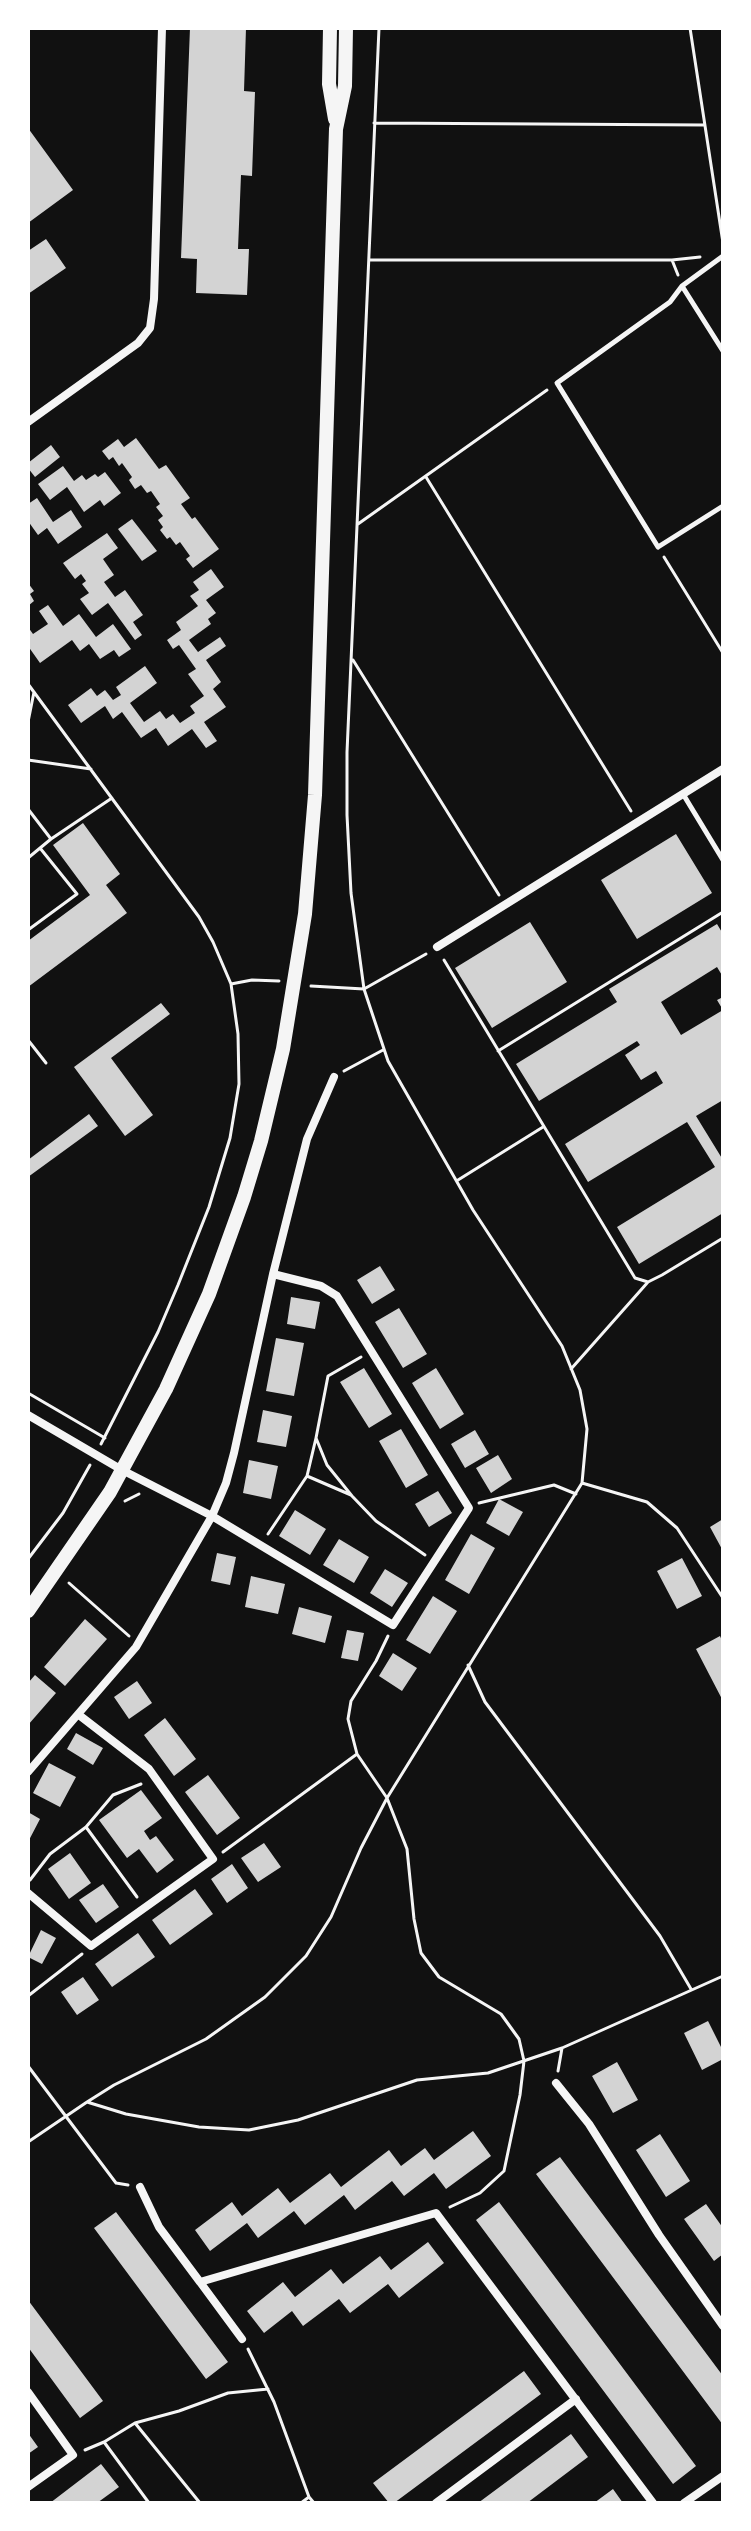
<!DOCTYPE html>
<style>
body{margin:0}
#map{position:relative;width:751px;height:2531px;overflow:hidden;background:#111;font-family:"Source Serif 4",serif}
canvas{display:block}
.frame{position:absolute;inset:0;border:30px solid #fff;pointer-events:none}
</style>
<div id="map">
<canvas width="751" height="2531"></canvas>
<div class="frame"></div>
</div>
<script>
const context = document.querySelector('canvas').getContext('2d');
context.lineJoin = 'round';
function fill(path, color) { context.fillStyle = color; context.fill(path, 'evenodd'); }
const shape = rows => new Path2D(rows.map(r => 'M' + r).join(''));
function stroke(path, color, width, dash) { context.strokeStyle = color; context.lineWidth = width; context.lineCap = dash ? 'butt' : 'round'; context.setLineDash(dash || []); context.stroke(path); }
fill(shape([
 [190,28,246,28,244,91,255,92,252,176,241,175,238,249,249,249,247,295,196,293,197,259,181,258],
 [28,128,73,190,28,223],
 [46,239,66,268,28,294,28,251],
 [136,438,159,469,166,465,190,498,181,504,192,519,195,517,219,549,193,568,186,559,190,556,180,542,176,545,170,537,167,539,160,530,163,527,158,520,163,516,156,507,160,504,151,491,147,493,141,485,135,489,129,480,132,477,122,463,119,466,113,457,109,460,102,451,118,439,124,447],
 [51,445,60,457,35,477,28,468,28,463],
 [63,466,74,481,82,475,86,480,95,474,98,477,105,472,121,493,104,506,100,500,84,512,67,487,50,500,38,484],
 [37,498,53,522,71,510,82,527,58,544,47,528,38,535,28,521,28,504],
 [132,519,157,551,142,561,118,529],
 [107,533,118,548,103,559,114,575,104,582,115,597,125,590,143,615,133,622,142,635,135,640,108,603,92,615,80,599,89,593,82,584,86,581,81,574,75,579,63,563],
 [211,569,224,587,206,600,216,613,208,619,211,624,189,640,198,652,220,637,226,646,206,660,221,682,213,689,226,707,204,722,217,741,206,748,192,729,168,746,156,728,141,738,122,712,113,719,105,706,81,723,68,705,91,688,97,696,105,690,113,700,121,695,116,687,145,666,157,683,130,703,144,722,160,711,166,719,173,714,180,723,195,713,190,706,204,696,188,674,196,669,179,645,173,649,167,640,181,630,176,622,198,606,190,596,199,590,193,582],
 [28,583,34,591,30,594,34,601,28,606],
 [48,605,63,626,79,614,96,637,113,624,131,649,119,657,114,650,100,659,89,644,80,651,72,640,40,663,28,646,28,627,33,634,48,624,39,611],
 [83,823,120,874,106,885,127,913,28,987,28,941,90,895,53,845],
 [676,834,712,893,637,939,601,880],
 [530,922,567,982,492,1028,455,968],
 [717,924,723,934,723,977,717,967,661,1002,681,1035,723,1010,717,1000,723,997,723,1100,696,1116,723,1160,723,1213,639,1264,617,1227,715,1167,687,1122,588,1182,565,1144,663,1083,656,1071,641,1080,625,1055,640,1045,637,1041,539,1101,516,1064,617,1002,609,989],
 [161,1003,170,1014,111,1058,153,1115,125,1136,74,1067],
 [89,1114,98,1126,28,1177,28,1160],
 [380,1266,395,1290,372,1304,357,1280],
 [291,1297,320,1302,315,1329,287,1324],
 [399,1308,427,1354,403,1368,375,1322],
 [276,1338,304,1343,294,1396,266,1391],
 [364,1368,392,1414,369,1428,340,1382],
 [436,1368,464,1414,440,1429,412,1383],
 [263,1410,292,1416,286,1447,257,1442],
 [401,1429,428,1475,406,1488,379,1441],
 [475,1430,489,1454,465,1468,451,1444],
 [498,1455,512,1479,491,1493,476,1468],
 [249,1460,278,1466,271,1499,243,1493],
 [438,1491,452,1513,429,1527,415,1504],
 [499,1499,523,1512,509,1536,486,1523],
 [295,1510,326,1529,310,1555,279,1536],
 [723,1519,723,1551,710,1527],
 [471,1534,495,1548,469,1594,445,1580],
 [339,1539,369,1557,354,1583,323,1565],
 [217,1553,236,1557,230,1585,211,1581],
 [682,1558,702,1596,677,1609,657,1571],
 [385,1569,408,1583,392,1607,370,1593],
 [251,1576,285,1584,278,1614,245,1607],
 [433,1596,457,1611,430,1654,406,1640],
 [299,1607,332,1616,325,1643,292,1634],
 [85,1619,107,1639,65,1686,44,1667],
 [347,1630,364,1633,358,1661,341,1658],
 [720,1636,723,1643,723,1701,696,1649],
 [393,1653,417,1668,402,1691,379,1676],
 [35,1675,56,1693,28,1725,28,1683],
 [137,1681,152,1703,129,1719,114,1697],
 [165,1718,196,1759,174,1776,144,1735],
 [76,1733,103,1748,93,1765,67,1749],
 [49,1763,76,1777,60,1807,33,1793],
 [208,1775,240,1818,217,1835,185,1792],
 [141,1790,162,1818,144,1831,150,1840,156,1836,174,1860,157,1873,139,1849,127,1858,99,1820],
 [28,1812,40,1819,28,1842],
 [264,1843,281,1867,258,1882,241,1858],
 [70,1853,91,1883,69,1899,48,1869],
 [232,1864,248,1888,227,1903,211,1879],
 [103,1884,119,1907,96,1923,79,1900],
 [195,1889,213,1914,170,1945,152,1920],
 [41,1930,56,1938,42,1964,28,1957],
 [138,1933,155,1957,112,1987,95,1964],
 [83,1977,99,2000,77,2015,61,1992],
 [708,2021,723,2051,723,2059,702,2070,684,2033],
 [617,2062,638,2100,613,2113,592,2076],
 [473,2131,491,2156,446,2189,434,2173,404,2196,392,2181,355,2210,344,2195,305,2225,294,2211,258,2238,247,2223,210,2251,195,2230,232,2202,242,2216,278,2188,290,2203,330,2173,341,2187,389,2150,401,2166,425,2148,434,2160],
 [660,2134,690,2181,666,2197,636,2150],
 [560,2157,723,2376,723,2425,536,2174],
 [499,2202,696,2466,673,2484,476,2220],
 [706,2204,723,2228,723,2254,714,2261,684,2219],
 [116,2212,228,2362,206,2379,94,2228],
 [428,2242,444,2263,399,2298,388,2284,350,2313,339,2299,303,2326,292,2311,264,2333,247,2311,283,2282,295,2297,331,2269,343,2284,380,2256,391,2270],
 [28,2300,103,2401,80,2418,28,2347],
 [524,2371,541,2394,394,2503,389,2503,373,2483],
 [28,2433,38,2447,28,2454],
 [571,2434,588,2457,527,2503,478,2503],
 [101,2464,119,2487,97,2503,50,2503],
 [613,2489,623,2503,594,2503]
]), '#d3d3d3');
stroke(shape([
 [690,28,723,243],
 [374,123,705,125],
 [369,260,672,260,678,275],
 [672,260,700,257],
 [426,477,631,811],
 [358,524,547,390],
 [664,557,723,653],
 [353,660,499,895],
 [28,684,199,917,213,942,231,984,252,980,279,981],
 [28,722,34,692],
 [28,760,91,769],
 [28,809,51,839],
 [28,858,51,839,112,798],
 [28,930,77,894,40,848],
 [444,960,635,1278,648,1282,662,1275,723,1238],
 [311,986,364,989,426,954],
 [28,1040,46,1063],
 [498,1051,723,912],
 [344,1071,383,1050],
 [458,1180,543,1127],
 [361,1357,328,1376,316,1438,327,1465,352,1496,376,1521,425,1555],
 [571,1369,648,1282],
 [28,1393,105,1438],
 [101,1444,158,1332,178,1285,209,1207,230,1138,239,1084,238,1034,231,984],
 [307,1476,351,1495],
 [582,1483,647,1502,677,1528,723,1598],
 [125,1501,139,1494],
 [479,1503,554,1485,576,1494],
 [268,1534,307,1476,316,1438],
 [28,1559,63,1513,90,1465],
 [69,1583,129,1636],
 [468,1665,485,1702,660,1936,691,1989],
 [357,1754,348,1719,351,1701,376,1661,388,1636],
 [86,1827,113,1795,141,1784],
 [223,1852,357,1754,387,1798,407,1849,414,1919,421,1953,439,1977,501,2014,519,2039,524,2061,520,2095,504,2171,480,2193,450,2207],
 [30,1880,50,1854,86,1827,137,1897],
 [28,1996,82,1954],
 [28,2066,116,2183,128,2185],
 [558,2071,562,2048,723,1976],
 [87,2102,114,2085,206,2039,265,1997,306,1956,331,1917,361,1848,387,1798,582,1483,587,1429,580,1390,562,1346,473,1210,388,1061,364,989,351,893,347,815,347,752,379,28],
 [28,2142,87,2102,126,2114,199,2127,249,2130,298,2120,417,2080,488,2073,562,2048],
 [248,2349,274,2402,309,2497],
 [135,2423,200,2503],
 [104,2442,135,2423,179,2411,228,2393,268,2389],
 [85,2450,104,2442,149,2503],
 [301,2503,309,2497,314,2503]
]), '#f5f5f5', 3);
stroke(shape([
 [723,256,682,286,670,302,557,383,658,547,723,506],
 [682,286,723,351],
 [683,794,723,860]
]), '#f5f5f5', 5);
stroke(shape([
 [28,422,138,343,150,328,154,299,162,28],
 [437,947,723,769],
 [273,1274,321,1286,337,1296,469,1508,393,1625,212,1516,226,1483,234,1453,273,1274,307,1139,334,1077],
 [28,1415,122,1470,212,1516,136,1647,28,1772],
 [28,1893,91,1946,213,1859,149,1769,79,1715],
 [556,2083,589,2124,659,2235,723,2326],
 [140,2187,159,2227,200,2282,436,2213,653,2503],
 [200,2282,242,2339],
 [28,2392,73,2455,28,2487],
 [436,2503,576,2399],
 [684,2503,723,2476]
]), '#f5f5f5', 8);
stroke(shape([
 [330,28,329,84,335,119],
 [28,1611,110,1492,166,1389,209,1294,244,1197,261,1141,283,1049,305,914,315,795,336,129,345,86,346,28]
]), '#f5f5f5', 14);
</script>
